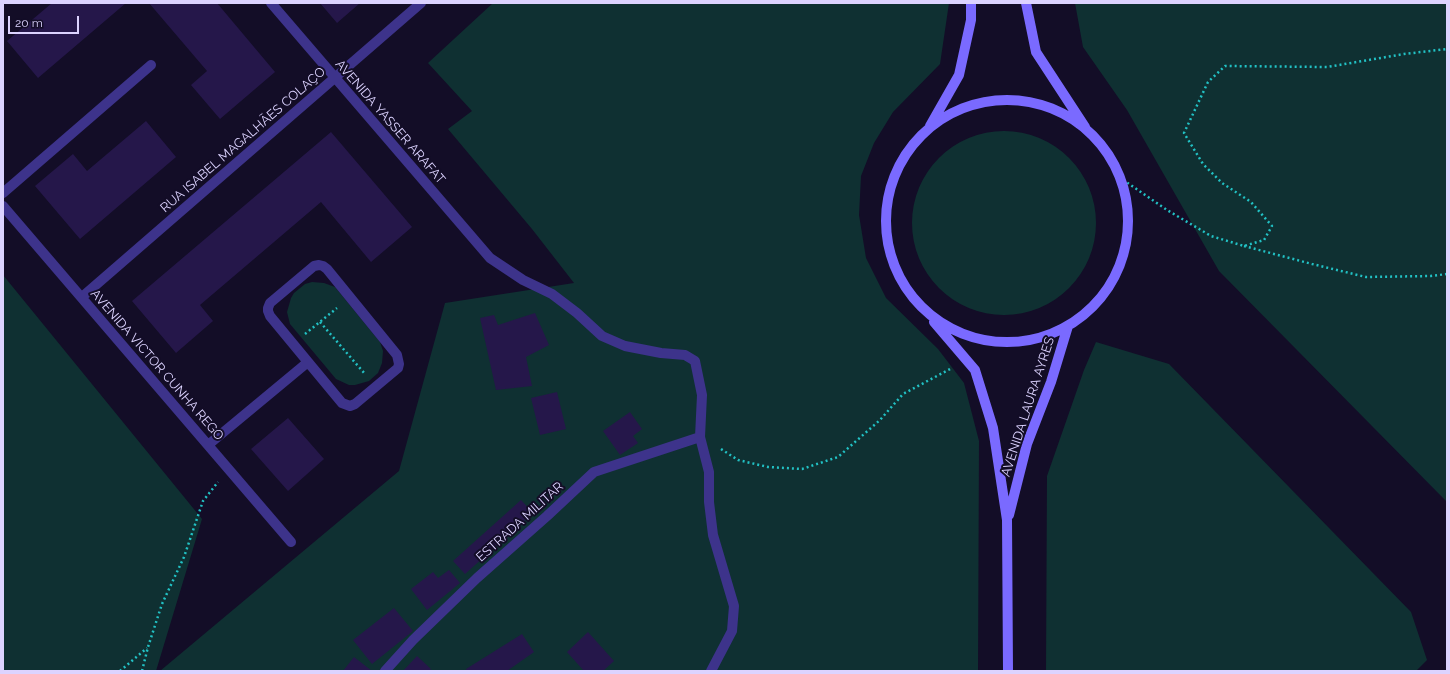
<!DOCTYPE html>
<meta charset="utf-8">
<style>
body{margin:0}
#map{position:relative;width:1450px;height:674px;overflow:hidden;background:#130d27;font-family:Raleway,sans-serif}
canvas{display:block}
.frame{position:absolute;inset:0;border:4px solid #dcd3ff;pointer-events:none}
.scale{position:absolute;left:8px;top:16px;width:71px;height:18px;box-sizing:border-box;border:2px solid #dcd3ff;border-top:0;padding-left:5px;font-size:12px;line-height:14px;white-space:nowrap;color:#dcd3ff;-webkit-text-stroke:3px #130d27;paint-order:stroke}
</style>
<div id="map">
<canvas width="1450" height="674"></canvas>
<div class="frame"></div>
<div class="scale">20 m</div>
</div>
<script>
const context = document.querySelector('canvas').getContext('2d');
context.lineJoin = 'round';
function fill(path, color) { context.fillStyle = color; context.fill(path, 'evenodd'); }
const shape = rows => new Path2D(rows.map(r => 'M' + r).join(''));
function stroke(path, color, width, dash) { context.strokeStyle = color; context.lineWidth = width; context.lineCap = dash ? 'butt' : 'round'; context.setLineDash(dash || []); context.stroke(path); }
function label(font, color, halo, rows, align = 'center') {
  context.font = font + ' Raleway,sans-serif'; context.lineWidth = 4; context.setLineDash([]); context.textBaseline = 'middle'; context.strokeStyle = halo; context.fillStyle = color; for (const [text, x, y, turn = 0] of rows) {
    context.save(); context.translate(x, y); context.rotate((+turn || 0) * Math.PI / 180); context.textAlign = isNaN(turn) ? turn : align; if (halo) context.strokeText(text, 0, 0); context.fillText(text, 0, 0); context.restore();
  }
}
fill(shape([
 [493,3,949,3,940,64,893,112,874,143,861,176,859,215,866,258,886,298,938,349,964,383,979,441,978,671,160,671,399,471,445,303,574,283,532,229,448,129,472,111,428,63],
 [1075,3,1447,3,1447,502,1219,271,1127,110,1083,47],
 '912 223a92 92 0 1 1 184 0a92 92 0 1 1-184 0Z',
 [3,275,202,519,156,671,3,671],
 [312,282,324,283,335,287,380,342,383,351,382,363,378,373,369,381,355,385,349,385,336,379,290,324,287,312,291,298,294,293,305,284],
 [1096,342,1169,364,1411,612,1427,660,1416,671,1046,671,1047,476,1084,370]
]), '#0f3032');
fill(shape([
 [52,3,126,3,38,78,7,41],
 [149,3,217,3,275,72,220,119,191,85,207,71],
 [320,3,360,3,337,23],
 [146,121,176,157,80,239,35,186,73,154,87,171],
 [331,132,412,227,371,262,321,202,200,305,213,321,176,353,132,301],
 [535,313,549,345,526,357,532,386,496,390,480,318,494,315,498,325],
 [557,392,566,429,540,435,531,398],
 [630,412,642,429,633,436,638,443,620,455,603,431],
 [288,418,324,459,288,491,251,449],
 [521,500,533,513,465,574,453,561],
 [449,570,460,583,427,610,411,589,433,572,438,578],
 [394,608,413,631,372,664,353,640],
 [588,632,614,661,603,671,584,671,567,652],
 [522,634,534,652,507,671,467,671,466,669],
 [417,656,431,669,429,671,403,671],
 [354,657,372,671,343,671]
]), '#25174a');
stroke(shape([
 [1119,177,1167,210,1211,236,1244,246,1264,240,1272,226,1251,202,1222,183,1203,164,1184,133,1208,82,1225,66,1327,67,1404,54,1447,49],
 [1244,246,1312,264,1366,277,1431,276,1447,274],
 [320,322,365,374],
 [305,334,337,308],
 [721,449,738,460,768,467,802,469,838,457,880,420,903,394,952,368],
 [120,671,147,648],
 [142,671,148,647,162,604,184,557,203,501,218,482]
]), '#22c1c4', 2.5, [2, 3]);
stroke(shape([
 [271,3,490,258,523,280,552,294,577,313,602,336,625,346,661,353,685,355,695,361,702,395,700,437,709,472,709,502,713,535,734,606,732,631,711,671],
 [3,193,151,65],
 [3,206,291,542],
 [82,297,421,3],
 [208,445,308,362,342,403,350,406,355,404,398,368,399,364,397,355,327,269,323,266,319,265,314,266,270,303,268,308,268,311,270,316,308,362],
 [385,671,413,640,477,578,547,516,594,472,700,437]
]), '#3d338b', 10);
stroke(shape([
 [1026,3,1036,52,1085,127],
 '886 221a121 121 0 1 1 242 0a121 121 0 1 1-242 0Z',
 [930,126,959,75,971,20,971,3],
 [934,322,975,370,993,428,1007,520,1008,671],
 [1009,515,1027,444,1051,382,1068,326]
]), '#7a6aff', 10);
label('13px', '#dcd3ff', '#130d27', [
 ["AVENIDA YASSER ARAFAT",390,122,49],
 ["RUA ISABEL MAGALHÃES COLAÇO",243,140,-41],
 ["AVENIDA VICTOR CUNHA REGO",157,365,49],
 ["AVENIDA LAURA AYRES",1028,407,-72],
 ["ESTRADA MILITAR",520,522,-42]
]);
</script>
